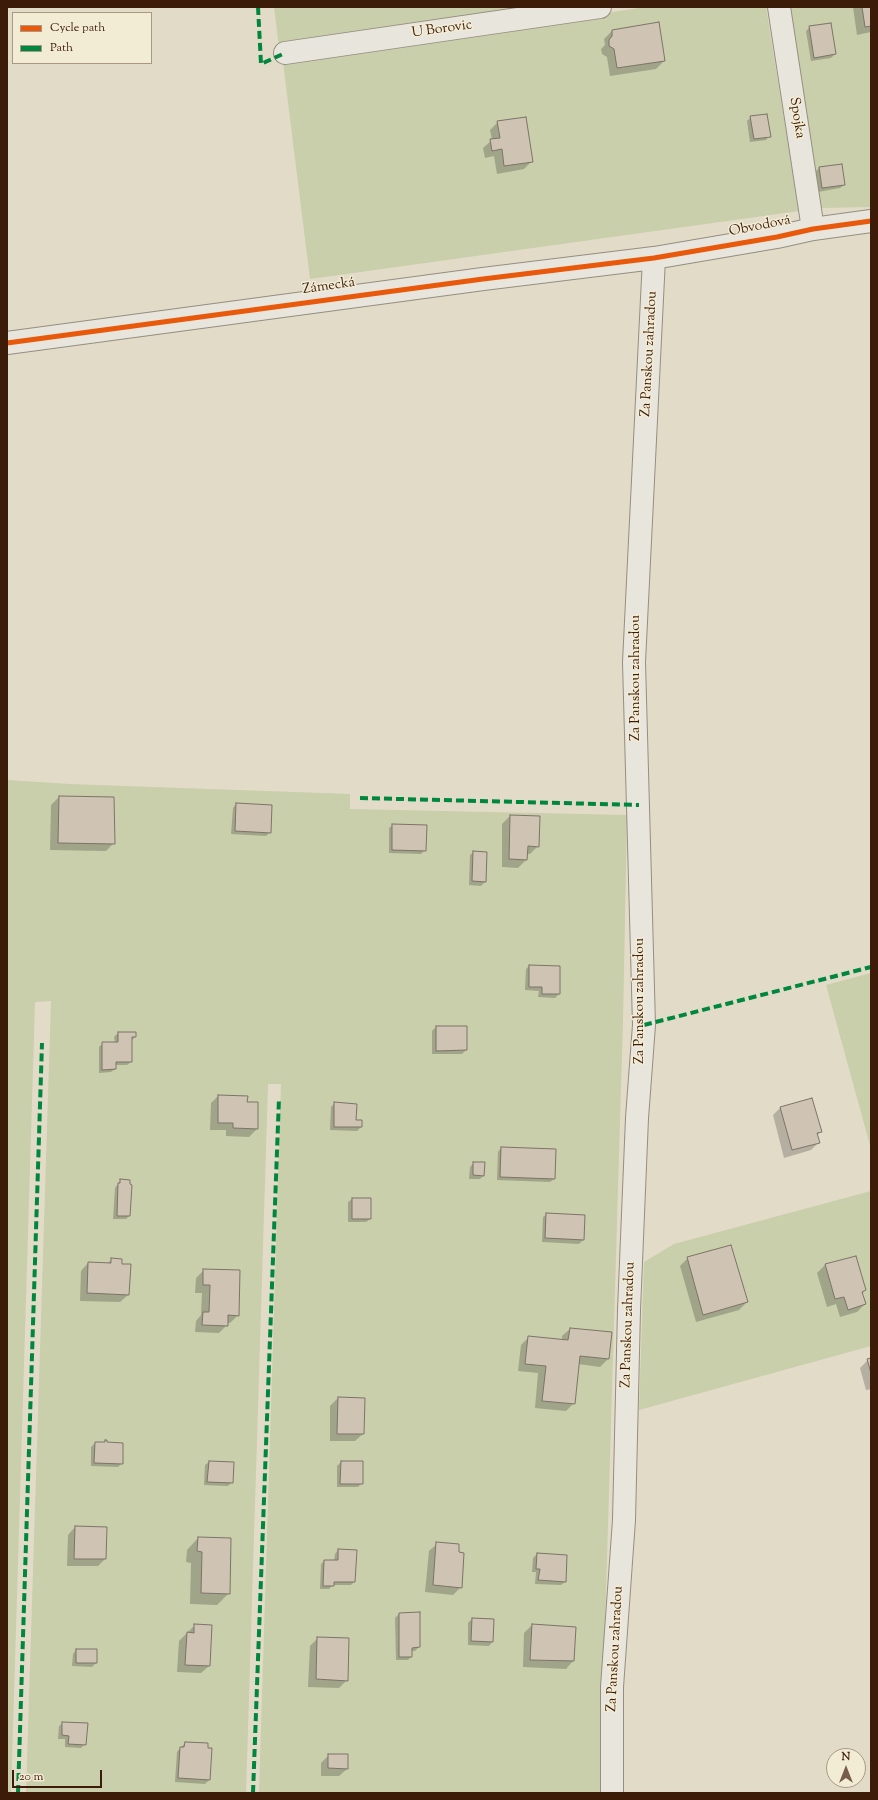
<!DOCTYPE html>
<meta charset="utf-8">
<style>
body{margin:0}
#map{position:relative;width:878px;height:1800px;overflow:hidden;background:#e2dbc8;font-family:"Sorts Mill Goudy",serif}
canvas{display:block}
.frame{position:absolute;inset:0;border:8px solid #3c1b08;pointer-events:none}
.legend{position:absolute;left:12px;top:12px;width:140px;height:52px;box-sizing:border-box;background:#f3ecd5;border:1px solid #aa9883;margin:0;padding:5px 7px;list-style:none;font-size:12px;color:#3c1b08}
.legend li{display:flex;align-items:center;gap:8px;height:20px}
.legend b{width:20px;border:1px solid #aa9883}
.north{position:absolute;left:826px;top:1748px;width:40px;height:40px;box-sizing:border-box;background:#f3ecd5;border:1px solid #aa9883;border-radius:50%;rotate:0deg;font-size:11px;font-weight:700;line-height:16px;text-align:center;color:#3c1b08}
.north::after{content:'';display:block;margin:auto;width:14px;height:18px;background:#765e4b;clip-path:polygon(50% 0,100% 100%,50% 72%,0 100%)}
.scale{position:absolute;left:12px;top:1770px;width:90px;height:18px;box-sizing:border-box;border:2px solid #3c1b08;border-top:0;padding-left:5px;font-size:12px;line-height:14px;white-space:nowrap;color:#3c1b08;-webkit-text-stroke:3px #f3ecd5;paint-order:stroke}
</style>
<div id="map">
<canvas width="878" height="1800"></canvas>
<div class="frame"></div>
<ul class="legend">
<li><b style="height:5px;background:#e8590c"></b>Cycle path</li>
<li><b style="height:5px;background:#00873e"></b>Path</li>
</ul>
<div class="north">N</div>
<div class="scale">20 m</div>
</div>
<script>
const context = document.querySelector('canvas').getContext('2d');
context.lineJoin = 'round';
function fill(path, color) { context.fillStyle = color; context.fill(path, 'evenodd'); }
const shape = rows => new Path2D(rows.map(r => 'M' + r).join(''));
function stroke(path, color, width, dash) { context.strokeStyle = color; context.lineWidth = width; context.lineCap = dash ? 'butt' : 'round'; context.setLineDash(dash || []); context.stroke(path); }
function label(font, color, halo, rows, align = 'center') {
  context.font = font + ' "Sorts Mill Goudy",serif'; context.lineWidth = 3; context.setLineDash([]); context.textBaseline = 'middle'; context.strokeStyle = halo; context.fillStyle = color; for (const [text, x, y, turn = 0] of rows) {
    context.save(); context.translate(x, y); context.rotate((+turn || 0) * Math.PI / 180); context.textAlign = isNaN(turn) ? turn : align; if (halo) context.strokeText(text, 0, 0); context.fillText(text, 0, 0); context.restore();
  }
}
fill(shape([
 [274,7,532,7,279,47],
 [646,7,766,7,799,211,310,279,283,62],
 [788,7,871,7,871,207,821,208],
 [7,780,69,784,350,794,350,809,627,815,623,1021,600,1793,259,1793,281,1084,268,1084,246,1793,26,1793,51,1001,35,1002,11,1793,7,1793],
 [871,973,871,1149,826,985],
 [871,1191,871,1346,639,1410,644,1262,674,1244]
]), '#c9ceab');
fill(shape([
 [853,7,871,7,871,32,857,35],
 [658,23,664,61,656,69,610,76,607,57,602,54,601,49,605,45,604,39,612,31],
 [810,27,835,54,831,58,811,61,806,31],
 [751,117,769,136,766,140,750,142,747,121],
 [498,122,532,161,524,169,497,174,494,156,485,158,483,148,492,140,490,130],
 [841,165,844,185,840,188,818,192,815,172,819,168],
 [59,797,114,843,106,851,50,850,51,805],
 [236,804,270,832,266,836,231,834,233,808],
 [510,816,538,846,530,854,526,854,526,860,518,868,502,867,502,824],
 [393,825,425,850,421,854,389,853,389,828],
 [474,852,485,882,481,886,469,885,470,855],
 [529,966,559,994,555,998,538,997,539,991,525,990,526,969],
 [436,1027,466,1050,462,1054,432,1054,432,1031],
 [118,1033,135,1037,131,1041,131,1062,127,1065,115,1065,115,1069,111,1072,99,1073,99,1047,103,1043,115,1043,114,1037],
 [218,1096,246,1103,257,1129,249,1137,226,1136,226,1130,210,1130,211,1103],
 [335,1103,361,1127,357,1131,330,1130,331,1107],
 [780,1108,821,1131,817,1136,818,1143,811,1150,784,1158,773,1115],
 [501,1148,554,1179,550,1182,497,1180,498,1152],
 [474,1163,483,1176,480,1179,469,1179,470,1167],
 [121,1180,129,1216,126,1219,113,1219,115,1188],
 [352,1199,370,1199,370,1219,366,1222,348,1222,348,1202],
 [547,1214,583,1240,579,1244,542,1242,543,1217],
 [688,1258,747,1302,739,1310,696,1322,680,1266],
 [112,1259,128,1295,120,1302,80,1301,81,1271,88,1263,107,1264],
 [825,1265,865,1290,862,1294,865,1304,857,1312,840,1317,836,1304,827,1307,817,1273],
 [204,1270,238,1315,230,1323,227,1323,227,1325,219,1333,195,1332,196,1321,201,1315,202,1293,195,1293,196,1278],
 [570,1329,608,1359,600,1367,578,1364,574,1403,566,1411,535,1408,538,1373,518,1371,521,1345,529,1337,562,1340,562,1336],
 [871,1359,871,1389,866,1390,860,1368,868,1360],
 [338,1398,363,1434,355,1441,330,1441,330,1406],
 [105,1441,122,1463,118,1467,91,1466,91,1447,95,1443,103,1443],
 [209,1462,232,1482,228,1486,204,1485,205,1465],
 [341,1462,362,1462,362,1483,358,1487,337,1487,337,1466],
 [75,1527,105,1559,98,1566,67,1566,68,1535],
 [198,1538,229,1593,217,1605,190,1604,191,1563,186,1562,187,1550],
 [437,1544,461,1587,453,1595,425,1592,429,1551],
 [338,1550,354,1582,351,1585,333,1585,329,1589,320,1589,321,1564,324,1561,334,1561,335,1554],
 [537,1554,565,1582,561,1585,535,1584,536,1572,532,1572,533,1558],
 [399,1614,419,1647,415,1651,411,1651,411,1657,408,1660,396,1660,395,1618],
 [472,1619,493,1620,492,1642,489,1646,468,1645,468,1623],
 [195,1625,209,1666,201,1673,177,1672,179,1641],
 [532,1625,575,1628,573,1661,566,1669,523,1667,524,1633],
 [318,1638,347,1680,339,1688,308,1687,310,1646],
 [76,1650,96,1650,96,1663,92,1667,72,1666,73,1654],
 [63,1723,85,1744,81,1748,65,1747,65,1739,58,1739,59,1726],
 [185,1743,210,1749,209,1780,205,1784,175,1782,177,1752],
 [329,1755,347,1769,339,1776,321,1776,321,1763]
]), '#0003');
const building = shape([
 [862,7,871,7,871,26,865,27,862,7],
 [659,22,665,61,617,68,614,49,609,46,609,40,612,36,612,30,659,22],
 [831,23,836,54,814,58,809,26,831,23],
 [767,114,771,137,754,139,750,116,767,114],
 [526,117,533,162,504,166,502,149,492,151,490,139,500,138,497,121,526,117],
 [842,164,845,185,822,188,819,167,842,164],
 [59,796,114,797,115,844,58,843,59,796],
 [236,803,272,805,271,833,235,831,236,803],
 [510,815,540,816,539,847,528,846,527,860,509,859,510,815],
 [392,824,427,825,426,851,392,850,392,824],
 [473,851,487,852,486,882,472,881,473,851],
 [529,965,560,966,560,994,542,994,542,987,529,987,529,965],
 [436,1026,467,1026,467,1050,436,1051,436,1026],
 [118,1032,136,1032,136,1037,132,1037,132,1062,116,1062,116,1069,102,1070,102,1042,118,1042,118,1032],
 [218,1095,248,1096,247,1102,258,1102,258,1129,233,1128,233,1123,218,1123,218,1095],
 [812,1098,822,1132,817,1133,820,1143,792,1150,780,1107,812,1098],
 [334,1102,357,1104,356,1120,362,1120,362,1127,334,1127,334,1102],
 [501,1147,556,1149,555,1179,500,1177,501,1147],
 [473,1162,485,1162,484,1176,473,1175,473,1162],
 [120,1179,130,1180,130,1184,132,1185,130,1216,117,1216,118,1183,120,1183,120,1179],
 [352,1198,371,1198,371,1219,352,1219,352,1198],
 [546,1213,585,1215,584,1240,545,1238,546,1213],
 [731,1245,748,1302,703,1315,687,1257,731,1245],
 [856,1256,866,1290,862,1292,866,1304,848,1310,844,1297,835,1299,825,1264,856,1256],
 [111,1258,122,1259,122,1264,131,1264,129,1295,87,1293,88,1262,111,1263,111,1258],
 [203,1269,240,1270,239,1316,228,1315,228,1326,202,1325,203,1312,209,1312,210,1285,203,1285,203,1269],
 [570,1328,612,1332,609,1359,580,1356,575,1404,542,1401,546,1366,525,1364,528,1336,568,1340,570,1328],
 [871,1358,871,1373,867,1359,871,1358],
 [338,1397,365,1398,364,1434,337,1434,338,1397],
 [105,1440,107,1440,107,1442,123,1443,123,1464,94,1463,95,1442,105,1442,105,1440],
 [209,1461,234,1462,233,1483,207,1482,209,1461],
 [341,1461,363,1461,363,1484,340,1484,341,1461],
 [75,1526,107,1527,106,1559,74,1559,75,1526],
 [198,1537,231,1538,230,1594,201,1593,202,1552,197,1551,198,1537],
 [436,1542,459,1544,459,1552,464,1553,462,1588,433,1585,436,1542],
 [338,1549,357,1550,355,1582,334,1582,334,1586,323,1586,324,1560,338,1560,338,1549],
 [537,1553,567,1555,566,1582,538,1580,540,1569,536,1569,537,1553],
 [420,1612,420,1647,412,1648,412,1657,399,1657,399,1613,420,1612],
 [472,1618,494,1619,493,1642,471,1641,472,1618],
 [194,1624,212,1625,210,1666,185,1665,187,1632,194,1633,194,1624],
 [532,1624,576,1627,574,1661,530,1660,532,1624],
 [317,1637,349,1638,348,1681,316,1679,317,1637],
 [76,1649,97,1649,97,1663,76,1663,76,1649],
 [62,1722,88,1723,86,1745,68,1744,69,1736,62,1735,62,1722],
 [185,1742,208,1743,208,1748,212,1748,210,1780,178,1778,180,1747,184,1747,185,1742],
 [328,1754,348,1754,348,1769,328,1768,328,1754]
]);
fill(building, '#cfc3b3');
stroke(building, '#7d7468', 1);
const minor = shape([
 [779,7,813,229],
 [285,53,600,7],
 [7,343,483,279,654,258,777,237,813,229,871,221],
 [612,1793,612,1687,624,1520,629,1310,637,1118,644,1025,634,662,654,258]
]);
stroke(minor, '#968d80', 24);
stroke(minor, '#e8e5dc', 22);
stroke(shape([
 [258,7,261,64,285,53],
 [360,798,639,805],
 [644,1025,871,967],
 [18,1793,42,1043],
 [253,1793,279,1098]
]), '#00873e', 4, [8, 4]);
stroke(shape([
 [7,343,483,279,654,258,777,237,813,229,871,221]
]), '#e8590c', 5);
label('14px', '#3c1b08', '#f3ecd5', [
 ["U Borovic",442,30,-8],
 ["Spojka",796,118,81],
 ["Obvodová",760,227,-11],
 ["Zámecká",329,287,-8],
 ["Za Panskou zahradou",650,354,-87],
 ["Za Panskou zahradou",637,678,-90],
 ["Za Panskou zahradou",641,1001,-90],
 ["Za Panskou zahradou",629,1325,-88],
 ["Za Panskou zahradou",616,1649,-87]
]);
</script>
